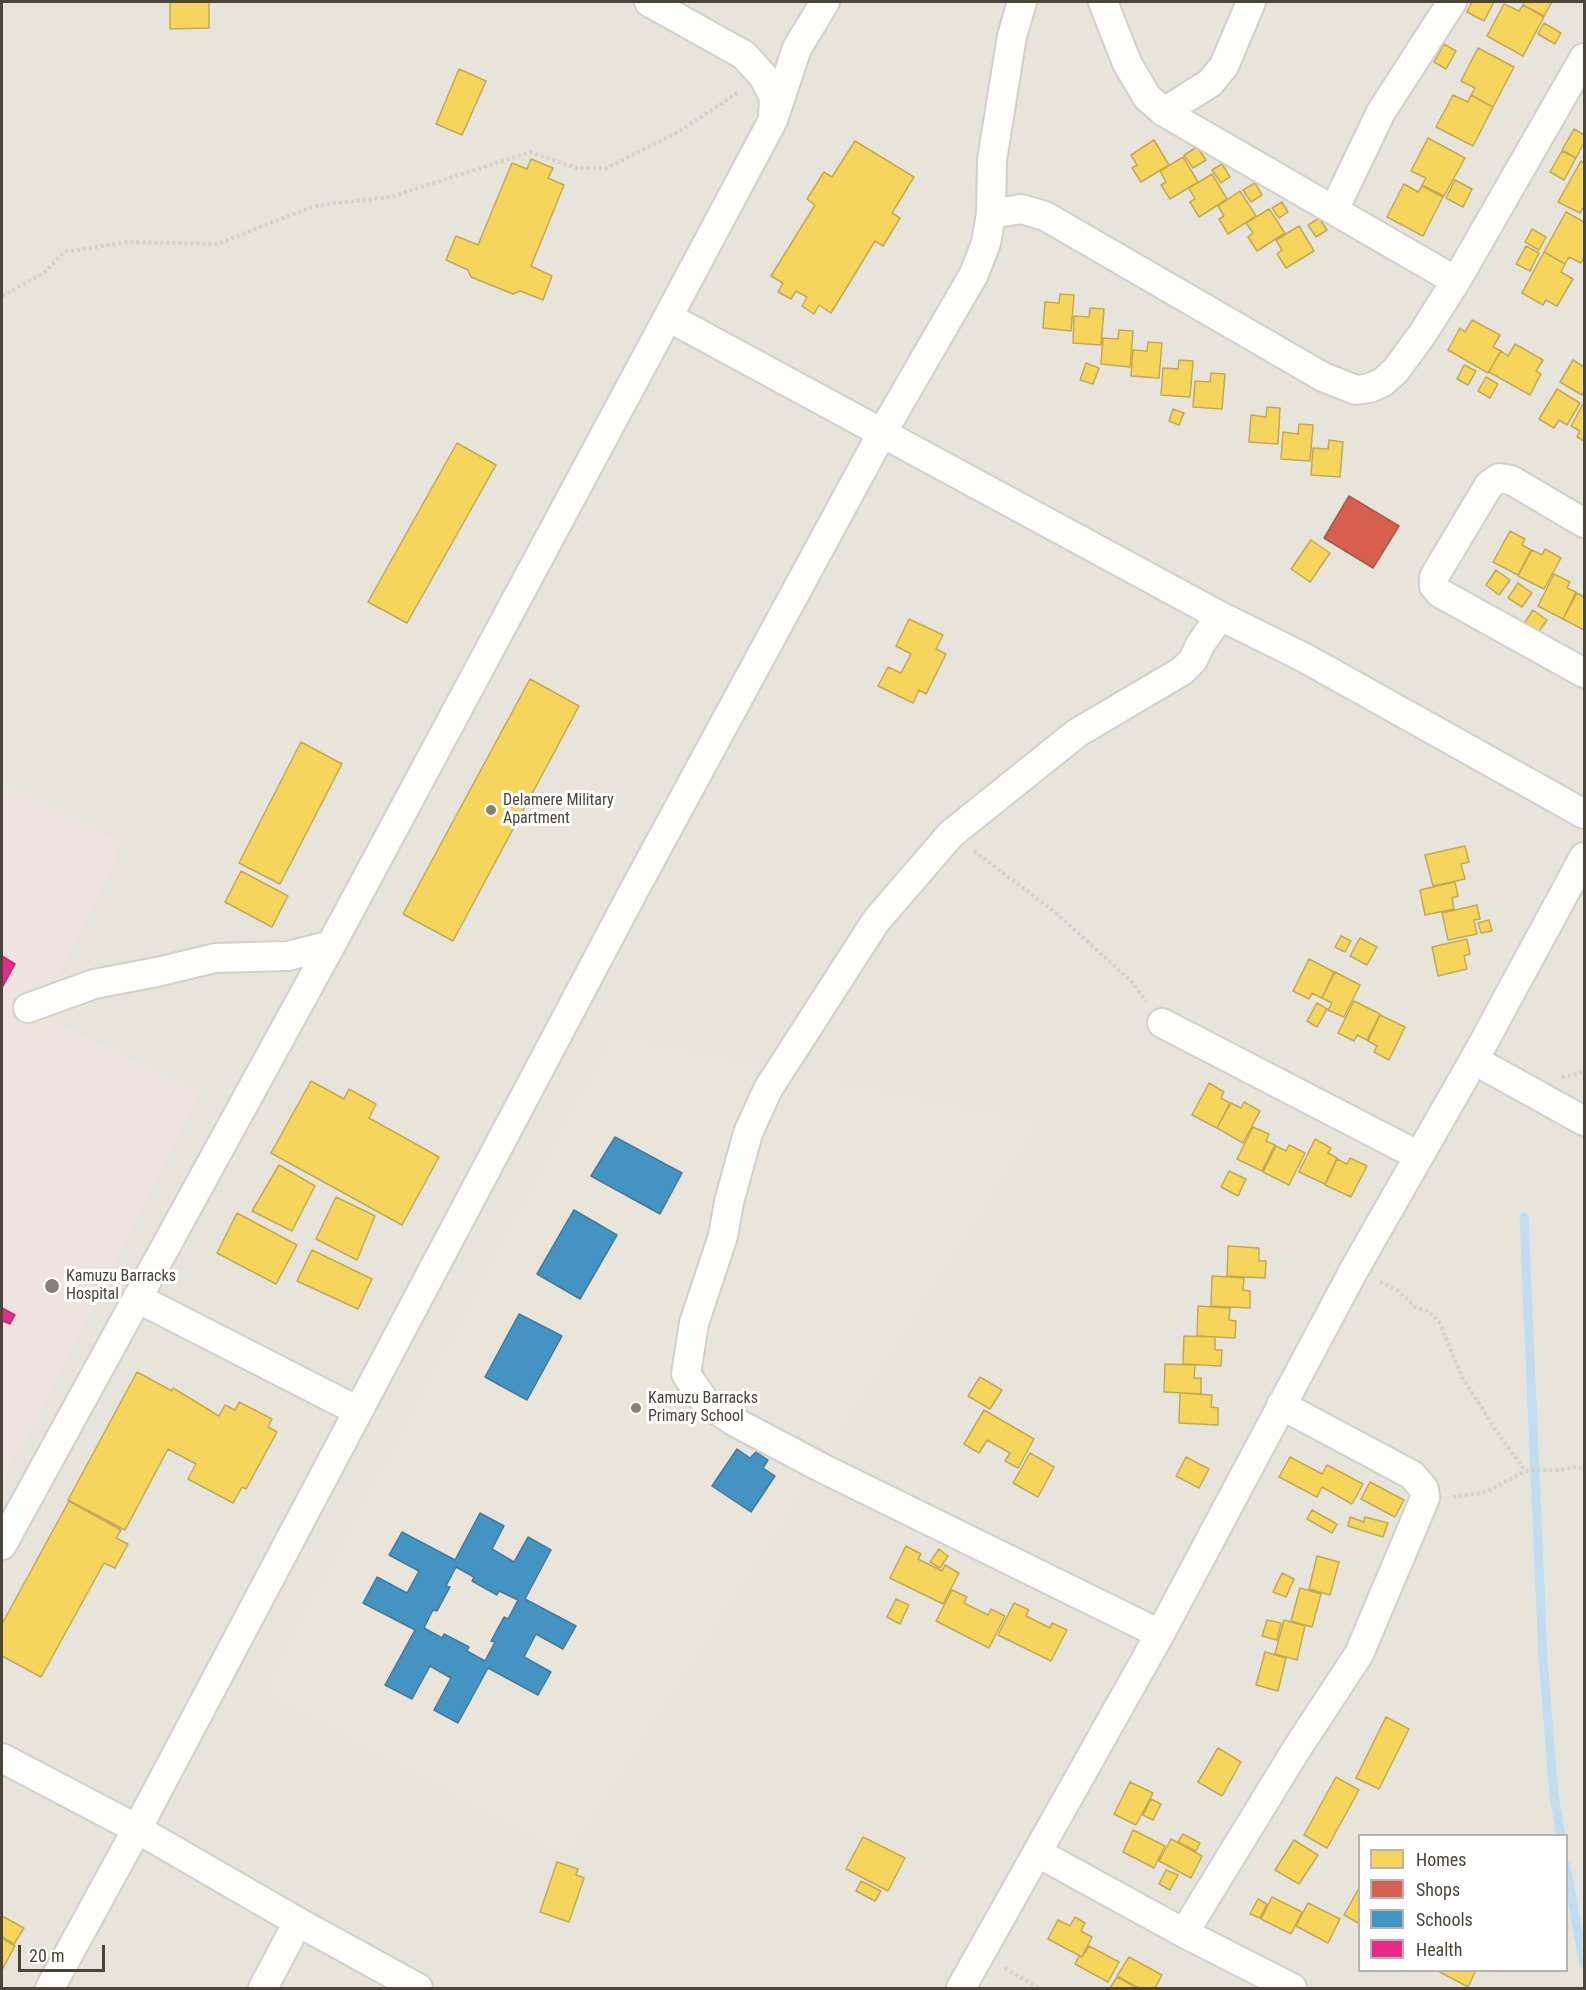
<!DOCTYPE html>
<style>
body{margin:0}
#map{position:relative;width:1586px;height:1990px;overflow:hidden;background:#f4f2ee;font-family:"Roboto Condensed",sans-serif}
canvas{display:block}
.frame{position:absolute;inset:0;border:3px solid #4b4439;pointer-events:none}
.legend{position:absolute;left:1358px;top:1834px;width:210px;height:138px;box-sizing:border-box;background:#fff;border:2px solid #b7b4b0;margin:0;padding:8px 10px;list-style:none;font-size:18px;color:#4b4439}
.legend li{display:flex;align-items:center;gap:12px;height:30px}
.legend b{width:30px;border:2px solid #b7b4b0}
.scale{position:absolute;left:18px;top:1945px;width:87px;height:27px;box-sizing:border-box;border:3px solid #4b4439;border-top:0;padding-left:8px;font-size:18px;line-height:21px;white-space:nowrap;color:#4b4439;-webkit-text-stroke:4px #fff;paint-order:stroke}
</style>
<div id="map">
<canvas width="1586" height="1990"></canvas>
<div class="frame"></div>
<ul class="legend">
<li><b style="height:16px;background:#f6d55c"></b>Homes</li>
<li><b style="height:16px;background:#d6604d"></b>Shops</li>
<li><b style="height:16px;background:#4393c3"></b>Schools</li>
<li><b style="height:16px;background:#e7298a"></b>Health</li>
</ul>
<div class="scale">20 m</div>
</div>
<script>
const context = document.querySelector('canvas').getContext('2d');
context.lineJoin = 'round';
function fill(path, color) { context.fillStyle = color; context.fill(path, 'evenodd'); }
const shape = rows => new Path2D(rows.map(r => 'M' + r).join(''));
function stroke(path, color, width, dash) { context.strokeStyle = color; context.lineWidth = width; context.lineCap = dash ? 'butt' : 'round'; context.setLineDash(dash || []); context.stroke(path); }
function label(font, color, halo, rows, align = 'center') {
  context.font = font + ' "Roboto Condensed",sans-serif'; context.lineWidth = 6; context.setLineDash([]); context.textBaseline = 'middle'; context.strokeStyle = halo; context.fillStyle = color; for (const [text, x, y, turn = 0] of rows) {
    context.save(); context.translate(x, y); context.rotate((+turn || 0) * Math.PI / 180); context.textAlign = isNaN(turn) ? turn : align; if (halo) context.strokeText(text, 0, 0); context.fillText(text, 0, 0); context.restore();
  }
}
fill(shape([
 [2,2,1584,2,1584,1988,2,1988],
 [1360,1836,1566,1836,1566,1970,1360,1970]
]), '#e7e4dc');
fill(shape([
 [613,1037,1037,1124,568,1855,265,1691]
]), '#eae5da');
fill(shape([
 [2,785,122,844,41,1015,200,1096,2,1484]
]), '#eee3df');
const homes = shape([
 [170,2,209,2,209,28,170,29,170,2],
 [1472,2,1494,2,1484,21,1467,12,1472,2],
 [1524,2,1552,2,1544,16,1523,5,1524,2],
 [1504,4,1519,11,1523,5,1544,17,1523,56,1487,36,1504,4],
 [1544,23,1561,33,1555,44,1538,34,1544,23],
 [1444,44,1456,51,1446,69,1434,62,1444,44],
 [1478,48,1514,67,1493,107,1471,95,1475,88,1461,81,1478,48],
 [459,69,486,81,462,135,436,124,459,69],
 [1453,95,1468,102,1471,95,1493,107,1473,146,1436,127,1453,95],
 [1574,129,1584,135,1584,143,1576,158,1562,150,1574,129],
 [1428,138,1465,158,1444,196,1422,185,1426,178,1411,171,1428,138],
 [1154,140,1169,165,1141,182,1132,168,1137,165,1131,155,1154,140],
 [855,141,914,177,892,213,900,218,883,246,875,241,831,313,819,305,814,314,802,306,807,297,796,291,791,299,778,292,783,283,771,276,815,205,807,199,824,172,832,177,855,141],
 [1197,147,1206,160,1193,168,1184,155,1197,147],
 [1562,151,1576,158,1564,180,1550,172,1562,151],
 [1183,157,1198,182,1170,199,1161,185,1166,182,1160,171,1183,157],
 [531,159,553,168,548,178,564,185,531,266,552,276,543,300,520,291,513,294,471,277,468,270,446,260,456,236,478,245,512,163,527,169,531,159],
 [1581,161,1584,163,1584,209,1583,208,1580,213,1558,202,1581,161],
 [1222,164,1230,177,1221,183,1212,170,1222,164],
 [1212,174,1227,199,1199,217,1190,202,1195,199,1189,188,1212,174],
 [1455,180,1472,189,1463,207,1446,198,1455,180],
 [1255,183,1262,195,1251,202,1243,190,1255,183],
 [1404,184,1418,192,1422,186,1443,197,1423,236,1387,217,1404,184],
 [1240,191,1256,216,1228,234,1219,219,1224,216,1218,206,1240,191],
 [1282,202,1288,212,1279,218,1272,208,1282,202],
 [1269,209,1285,233,1257,251,1248,237,1253,233,1246,223,1269,209],
 [1566,212,1584,222,1584,257,1581,263,1569,257,1565,264,1544,252,1566,212],
 [1319,218,1327,230,1316,237,1308,225,1319,218],
 [1299,226,1314,251,1286,268,1277,254,1282,250,1276,240,1299,226],
 [1532,229,1546,237,1539,250,1525,242,1532,229],
 [1526,246,1539,253,1530,271,1516,264,1526,246],
 [1544,252,1565,264,1561,272,1573,279,1557,306,1546,300,1543,305,1522,293,1544,252],
 [1060,294,1074,295,1071,331,1043,328,1045,302,1059,303,1060,294],
 [1090,308,1104,309,1101,345,1073,343,1074,316,1089,317,1090,308],
 [1472,320,1500,335,1493,347,1501,351,1488,373,1448,350,1460,328,1465,332,1472,320],
 [1119,330,1133,331,1130,367,1101,364,1103,338,1118,339,1119,330],
 [1148,342,1162,343,1159,378,1131,376,1133,350,1147,351,1148,342],
 [1515,344,1543,360,1536,371,1541,374,1530,395,1489,372,1501,351,1508,356,1515,344],
 [1179,360,1193,361,1190,397,1161,395,1163,368,1178,369,1179,360],
 [1573,360,1584,367,1584,391,1582,395,1560,382,1573,360],
 [1086,363,1099,368,1093,384,1080,380,1086,363],
 [1464,365,1476,371,1468,385,1457,379,1464,365],
 [1211,373,1225,374,1222,409,1193,407,1195,381,1210,382,1211,373],
 [1486,377,1498,384,1490,398,1478,391,1486,377],
 [1557,389,1580,403,1567,425,1559,420,1554,428,1539,419,1557,389],
 [1583,404,1584,405,1584,441,1577,437,1580,431,1571,426,1583,404],
 [1267,407,1280,408,1278,444,1249,442,1251,415,1266,417,1267,407],
 [1173,409,1184,413,1179,425,1169,421,1173,409],
 [1299,424,1313,425,1310,461,1281,459,1283,432,1298,434,1299,424],
 [1329,440,1343,442,1340,477,1311,475,1313,448,1328,449,1329,440],
 [457,443,496,465,407,623,368,602,457,443],
 [1510,531,1525,539,1522,545,1531,550,1518,575,1493,562,1510,531],
 [1311,540,1330,553,1310,582,1291,569,1311,540],
 [1545,549,1561,558,1544,589,1518,576,1532,550,1542,555,1545,549],
 [1496,570,1510,580,1499,595,1486,585,1496,570],
 [1554,574,1570,582,1567,588,1576,592,1563,619,1538,606,1554,574],
 [1518,583,1532,593,1522,607,1508,598,1518,583],
 [1577,593,1584,597,1584,630,1563,619,1577,593],
 [1533,610,1547,620,1537,634,1523,625,1533,610],
 [909,619,943,635,936,649,946,654,926,694,919,690,913,703,878,686,888,667,901,673,911,654,896,646,909,619],
 [530,679,579,706,453,941,403,914,530,679],
 [301,742,342,764,280,884,239,863,301,742],
 [1465,846,1469,862,1461,864,1465,879,1433,886,1425,855,1465,846],
 [241,871,288,896,272,927,225,902,241,871],
 [1455,882,1458,896,1452,898,1454,909,1425,915,1420,890,1455,882],
 [1477,905,1480,919,1474,920,1477,934,1448,940,1442,913,1477,905],
 [1489,920,1492,931,1481,933,1478,923,1489,920],
 [1341,936,1351,941,1345,952,1335,947,1341,936],
 [1360,938,1377,947,1367,965,1350,956,1360,938],
 [1467,939,1470,954,1464,956,1467,969,1438,976,1432,947,1467,939],
 [1309,959,1334,972,1322,998,1312,993,1309,999,1293,991,1309,959],
 [1335,972,1360,985,1344,1017,1328,1010,1332,1003,1322,998,1335,972],
 [1354,1001,1380,1014,1367,1040,1357,1035,1354,1041,1338,1033,1354,1001],
 [1317,1003,1327,1009,1317,1027,1307,1021,1317,1003],
 [1380,1015,1405,1027,1389,1060,1374,1052,1377,1046,1368,1041,1380,1015],
 [311,1081,344,1099,349,1089,376,1104,369,1118,439,1157,402,1225,271,1153,311,1081],
 [1209,1083,1224,1092,1221,1098,1230,1103,1217,1128,1192,1115,1209,1083],
 [1244,1102,1260,1111,1243,1143,1217,1128,1231,1103,1241,1108,1244,1102],
 [1253,1127,1269,1134,1266,1141,1275,1145,1262,1171,1237,1159,1253,1127],
 [1315,1139,1331,1148,1328,1153,1337,1158,1325,1184,1299,1172,1315,1139],
 [1289,1145,1305,1153,1289,1185,1263,1172,1276,1146,1286,1151,1289,1145],
 [1350,1158,1367,1166,1351,1197,1325,1185,1337,1159,1347,1164,1350,1158],
 [279,1165,315,1186,292,1231,252,1211,279,1165],
 [1229,1171,1246,1179,1238,1196,1221,1187,1229,1171],
 [336,1197,375,1216,357,1260,316,1239,336,1197],
 [237,1213,297,1245,276,1284,217,1253,237,1213],
 [1228,1246,1259,1248,1259,1261,1266,1261,1265,1278,1227,1276,1228,1246],
 [312,1250,372,1279,358,1309,297,1281,312,1250],
 [1212,1276,1244,1278,1243,1290,1250,1291,1250,1308,1211,1306,1212,1276],
 [1198,1306,1230,1308,1229,1320,1236,1321,1235,1338,1197,1336,1198,1306],
 [1184,1336,1215,1337,1215,1350,1222,1350,1221,1366,1183,1364,1184,1336],
 [1165,1364,1195,1365,1194,1378,1201,1378,1201,1394,1164,1392,1165,1364],
 [137,1372,172,1391,173,1388,219,1416,225,1405,235,1410,239,1402,272,1419,268,1427,277,1432,246,1489,242,1487,233,1503,188,1479,196,1464,168,1449,125,1530,68,1500,137,1372],
 [980,1377,1002,1390,990,1409,968,1396,980,1377],
 [1180,1393,1212,1395,1211,1407,1218,1408,1218,1425,1179,1423,1180,1393],
 [984,1410,1034,1439,1018,1468,1005,1461,1010,1453,987,1440,979,1453,964,1444,984,1410],
 [1030,1453,1054,1467,1038,1497,1013,1483,1030,1453],
 [1186,1457,1209,1469,1199,1488,1176,1476,1186,1457],
 [1290,1457,1322,1474,1327,1465,1363,1484,1352,1504,1322,1487,1317,1497,1279,1477,1290,1457],
 [1370,1482,1404,1500,1395,1517,1361,1499,1370,1482],
 [69,1501,121,1530,116,1538,128,1544,115,1568,104,1563,41,1677,2,1656,2,1624,69,1501],
 [1312,1510,1337,1524,1332,1533,1307,1519,1312,1510],
 [1350,1517,1364,1522,1365,1517,1388,1523,1383,1537,1348,1526,1350,1517],
 [906,1546,921,1554,918,1559,942,1571,945,1565,959,1573,943,1604,890,1578,906,1546],
 [939,1549,948,1556,940,1568,930,1562,939,1549],
 [1317,1556,1339,1562,1330,1595,1309,1589,1317,1556],
 [1282,1573,1294,1579,1286,1597,1273,1592,1282,1573],
 [1300,1588,1321,1594,1312,1627,1291,1621,1300,1588],
 [952,1590,967,1597,964,1603,988,1615,991,1609,1005,1616,989,1648,936,1621,952,1590],
 [896,1599,909,1605,900,1624,887,1617,896,1599],
 [1014,1603,1029,1610,1026,1616,1050,1628,1052,1623,1067,1630,1051,1661,998,1635,1014,1603],
 [1267,1620,1281,1623,1277,1640,1262,1636,1267,1620],
 [1284,1620,1305,1626,1297,1660,1275,1654,1284,1620],
 [1265,1652,1286,1658,1278,1691,1256,1685,1265,1652],
 [1386,1717,1409,1729,1379,1789,1356,1778,1386,1717],
 [1218,1748,1241,1762,1222,1796,1198,1782,1218,1748],
 [1336,1777,1359,1790,1327,1848,1304,1835,1336,1777],
 [1130,1782,1153,1793,1136,1825,1114,1814,1130,1782],
 [1151,1799,1161,1804,1153,1820,1143,1815,1151,1799],
 [1133,1830,1165,1846,1154,1868,1123,1852,1133,1830],
 [1183,1834,1200,1843,1196,1851,1178,1842,1183,1834],
 [863,1837,905,1858,888,1891,846,1869,863,1837],
 [1171,1839,1202,1856,1191,1878,1159,1861,1171,1839],
 [1294,1840,1318,1855,1299,1884,1275,1870,1294,1840],
 [557,1862,578,1869,576,1875,584,1878,569,1922,540,1912,557,1862],
 [1166,1870,1178,1875,1170,1890,1159,1884,1166,1870],
 [861,1881,881,1891,875,1901,856,1891,861,1881],
 [1360,1886,1360,1924,1344,1915,1360,1886],
 [1272,1897,1302,1912,1291,1934,1261,1919,1272,1897],
 [1258,1899,1267,1904,1260,1918,1250,1914,1258,1899],
 [1308,1903,1340,1919,1328,1943,1296,1926,1308,1903],
 [2,1916,24,1928,14,1944,2,1937,2,1916],
 [1075,1917,1085,1923,1081,1931,1092,1937,1082,1957,1048,1939,1058,1920,1070,1926,1075,1917],
 [2,1938,15,1946,2,1970,2,1938],
 [1089,1946,1119,1962,1108,1982,1075,1964,1079,1956,1082,1957,1089,1946],
 [1129,1957,1162,1975,1155,1988,1139,1988,1117,1976,1129,1957],
 [1436,1970,1476,1970,1468,1987,1436,1970],
 [1117,1977,1137,1988,1110,1988,1117,1977]
]);
fill(homes, '#f6d55c');
stroke(homes, '#c3aa52', 1.5);
const shops = shape([
 [1349,496,1399,526,1373,568,1324,538,1349,496]
]);
fill(shops, '#d6604d');
stroke(shops, '#ac5847', 1.5);
const schools = shape([
 [615,1137,682,1173,660,1214,591,1176,615,1137],
 [574,1210,617,1235,580,1299,537,1274,574,1210],
 [519,1314,562,1336,527,1400,485,1377,519,1314],
 [737,1449,750,1458,756,1452,768,1460,763,1468,775,1476,751,1512,712,1486,737,1449],
 [480,1513,504,1526,492,1549,514,1562,528,1537,551,1550,525,1599,576,1626,563,1649,536,1634,524,1657,551,1672,538,1695,488,1668,458,1723,434,1710,451,1678,430,1666,412,1699,385,1685,415,1630,363,1603,377,1577,407,1593,419,1571,389,1555,402,1532,455,1560,480,1513],
 [456,1567,474,1577,472,1581,497,1595,499,1591,518,1600,508,1619,504,1617,491,1641,495,1642,485,1661,467,1651,469,1647,444,1634,442,1638,424,1628,433,1610,437,1611,450,1587,446,1586,456,1567]
]);
fill(schools, '#4393c3');
stroke(schools, '#457b9a', 1.5);
const health = shape([
 [2,956,15,964,2,988,2,956],
 [2,1308,15,1315,10,1324,3,1321,2,1324,2,1308]
]);
fill(health, '#e7298a');
stroke(health, '#b83172', 1.5);
stroke(shape([
 [1524,1217,1543,1659,1554,1795,1561,1836],
 [1566,1866,1584,1965]
]), '#c0ddf1', 9);
const minor = shape([
 [649,2,744,55,763,76,774,97,773,117],
 [1103,2,1127,63,1147,97,1164,112,1456,281],
 [1164,112,1210,83,1224,66,1251,2],
 [1334,210,1381,112,1452,2],
 [991,214,1021,209,1045,216,1323,377,1356,390,1370,388,1383,382,1396,370,1421,336,1456,281,1584,58],
 [668,317,1220,616,1303,657,1584,814],
 [1584,523,1511,480,1499,478,1489,485,1434,577,1434,586,1440,593,1584,673],
 [28,1008,94,984,157,972,215,958,288,956,331,945],
 [1162,1023,1419,1156],
 [1474,1060,1584,1121],
 [137,1298,358,1411],
 [2,1545,331,945,668,317,773,120,797,48,825,2],
 [1160,1634,820,1467,737,1423,705,1402,686,1374,694,1323,723,1236,729,1202,748,1133,768,1089,876,921,951,834,1077,733,1182,671,1193,660,1200,645,1220,616],
 [2,1758,137,1829,298,1922,418,1988],
 [1038,1853,1184,1933,1292,1988],
 [1184,1933,1296,1750,1359,1654,1425,1498,1424,1489,1412,1475,1281,1405],
 [50,1988,137,1829,632,894,882,433,974,274,986,243,991,214,992,160,1012,36,1022,2],
 [263,1988,298,1922],
 [961,1988,1160,1634,1354,1270,1474,1060,1584,857]
]);
stroke(minor, '#d2d0cb', 32);
stroke(shape([
 [2,296,44,273,64,252,128,242,218,244,280,219,319,205,391,197,530,152,576,168,607,168,678,132,739,92],
 [974,851,1055,912,1132,982,1146,1001],
 [1562,1077,1584,1072],
 [1380,1282,1397,1290,1415,1307,1428,1311,1439,1322,1462,1377,1497,1432,1525,1471],
 [1453,1497,1486,1492,1525,1471,1558,1470,1577,1467,1584,1469],
 [1005,1968,1038,1988]
]), '#d3d2cc', 4, [3, 3]);
stroke(minor, '#fdfdfc', 28);
for (const [x, y, r, color] of [
 [491,810,6,"#868178"],
 [52,1286,8,"#868178"],
 [636,1408,6,"#868178"]
]) { const dot = new Path2D(); dot.arc(x, y, r, 0, 2 * Math.PI); context.fillStyle = color; context.fill(dot); stroke(dot, '#fff', 2); }
label('16px', '#4b4439', '#fff', [
 ["Delamere Military",503,801],
 ["Apartment",503,819],
 ["Kamuzu Barracks",66,1277],
 ["Hospital",66,1295],
 ["Kamuzu Barracks",648,1399],
 ["Primary School",648,1417]
], 'left');
</script>
